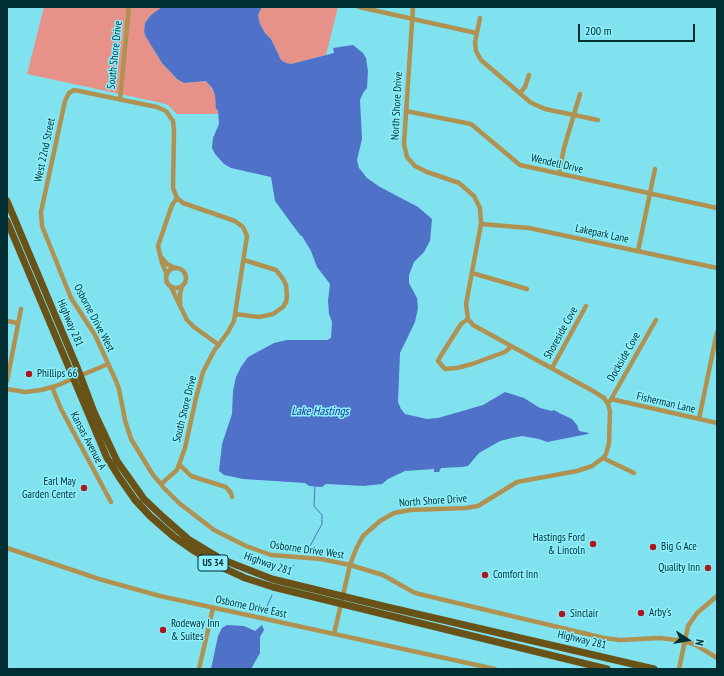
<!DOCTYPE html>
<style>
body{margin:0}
#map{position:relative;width:724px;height:676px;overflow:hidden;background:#80e2ee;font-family:"PT Sans Narrow",sans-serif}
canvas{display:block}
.frame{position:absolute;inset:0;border:8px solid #002e33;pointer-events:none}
.north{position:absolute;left:668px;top:620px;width:40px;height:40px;-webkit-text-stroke:3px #8deffb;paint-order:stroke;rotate:102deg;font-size:11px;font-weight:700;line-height:16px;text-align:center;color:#002e33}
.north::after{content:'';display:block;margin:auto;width:14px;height:18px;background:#002e33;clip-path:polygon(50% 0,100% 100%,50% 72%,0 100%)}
.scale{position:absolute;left:578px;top:24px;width:117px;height:18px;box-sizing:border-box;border:2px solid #002e33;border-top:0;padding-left:5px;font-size:12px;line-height:14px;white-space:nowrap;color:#002e33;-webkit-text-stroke:3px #8deffb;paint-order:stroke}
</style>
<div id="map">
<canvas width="724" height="676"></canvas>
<div class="frame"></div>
<div class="north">N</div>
<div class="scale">200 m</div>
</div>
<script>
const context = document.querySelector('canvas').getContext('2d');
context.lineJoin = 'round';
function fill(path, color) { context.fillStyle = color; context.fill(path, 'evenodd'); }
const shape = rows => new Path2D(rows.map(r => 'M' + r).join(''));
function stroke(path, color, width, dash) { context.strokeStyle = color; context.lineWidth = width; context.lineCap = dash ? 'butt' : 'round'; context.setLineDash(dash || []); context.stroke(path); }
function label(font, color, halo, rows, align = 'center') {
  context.font = font + ' "PT Sans Narrow",sans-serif'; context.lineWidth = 3; context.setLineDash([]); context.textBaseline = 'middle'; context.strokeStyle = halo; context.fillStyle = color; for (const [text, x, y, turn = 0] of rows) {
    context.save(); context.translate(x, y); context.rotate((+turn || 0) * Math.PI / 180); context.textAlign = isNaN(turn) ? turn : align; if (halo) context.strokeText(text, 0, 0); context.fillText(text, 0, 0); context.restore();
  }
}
fill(shape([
 [44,7,162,7,151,15,145,23,144,32,146,37,162,63,177,79,184,83,206,81,210,86,215,95,218,114,177,114,168,105,162,103,27,74],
 [262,7,338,7,326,55,291,64,286,63,281,60,271,39,265,33,260,24,258,15]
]), '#e69289');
fill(shape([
 [162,7,262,7,258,15,260,24,265,33,271,39,281,60,286,63,291,64,334,53,333,48,353,45,363,53,366,58,368,71,367,88,363,93,360,100,362,139,357,160,359,168,367,178,380,187,418,207,432,219,430,241,424,252,414,262,409,275,409,283,417,298,418,308,415,322,400,353,398,402,401,409,405,414,427,419,438,418,483,405,505,392,524,398,540,408,552,411,554,410,561,414,572,419,577,425,579,431,589,433,588,434,547,442,539,439,522,436,512,438,500,441,479,453,468,466,462,467,441,468,439,472,434,472,434,469,405,471,388,479,382,484,364,486,326,484,322,487,309,486,305,483,243,479,224,475,219,471,222,444,232,414,233,391,236,377,241,367,248,357,274,343,287,340,327,340,331,338,332,322,329,314,328,301,330,284,317,267,311,251,302,236,301,236,294,227,275,201,271,177,231,168,224,164,215,154,212,148,213,138,219,124,218,110,216,109,215,95,212,88,206,81,184,83,177,79,162,63,146,37,144,32,145,23,151,15],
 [227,625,244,626,255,631,262,625,264,630,260,637,260,653,251,669,211,669,218,636,222,628]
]), '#4f71c8');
stroke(shape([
 [304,552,310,546,322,524,322,515,314,506,315,486],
 [287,575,294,565],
 [264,613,272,595]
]), '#4f71c8', 1);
stroke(shape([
 [359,7,476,33],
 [480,18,475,42,476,51,481,60,530,102,536,105,545,109,598,120],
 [520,93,525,87,529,75],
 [120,99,129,7],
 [406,111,471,124,520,165,717,208],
 [559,174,564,148,580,94],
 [481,224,529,228,717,268],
 [638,251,655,169],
 [161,257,167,264,175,268],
 '166 278a10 10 0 1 1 20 0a10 10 0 1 1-20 0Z',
 [472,273,527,289],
 [167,275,162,263,158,246,172,205,177,198],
 [171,287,187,320,194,327,219,345],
 [180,304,180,294,182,286],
 [235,314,259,317,273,314,283,307,286,302,287,296,286,285,283,279,276,270,244,260],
 [468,319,461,324,440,357,438,361,445,369,457,368,472,364,505,352,511,347],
 [7,321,17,323],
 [552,368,586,306],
 [7,381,21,309],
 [52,387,61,409,111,502],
 [7,389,25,392,41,390,56,386,108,364],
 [611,399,717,423],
 [610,401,656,320],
 [699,419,717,332],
 [603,458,634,473],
 [180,465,191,476,226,487,231,493,232,497],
 [161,484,177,470,185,448,196,398,203,372,214,351,228,332,234,321,247,236,243,227,235,221,183,203,177,198,173,188,174,130,173,121,166,111,157,107,74,90,69,93,65,101,41,212,42,226,71,298,95,335,116,381,119,389,125,420,131,439,153,475,161,484,163,487,179,503,214,530,246,546,271,555,321,559,350,565,383,575,415,593,604,638,620,640,660,638,684,641,696,645,717,658],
 [7,548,99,579,160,596,495,669],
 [334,634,350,565,356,549,363,536,380,521,394,513,410,510,466,508,478,506,517,482,577,471,592,466,603,458,606,454,609,443,610,411,608,404,604,398,593,391,473,325,468,319,466,304,481,224,480,208,474,196,459,183,427,172,415,166,407,157,404,144,413,7],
 [199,669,213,608],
 [679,669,688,626,697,613,717,596]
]), '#af9252', 4.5);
stroke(shape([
 [7,201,77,367,94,412,117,461,144,499,163,517,188,539,221,559,272,579,387,607,654,669],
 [7,221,107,458,119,477,135,500,150,516,174,537,191,549,217,565,245,578,273,587,607,669]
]), '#695217', 7);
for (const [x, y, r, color] of [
 [29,374,4,"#ab181e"],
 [84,488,4,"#ab181e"],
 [593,544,4,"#ab181e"],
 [653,547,4,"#ab181e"],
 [708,568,4,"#ab181e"],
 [485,575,4,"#ab181e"],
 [641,613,4,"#ab181e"],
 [562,614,4,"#ab181e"],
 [163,630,4,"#ab181e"]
]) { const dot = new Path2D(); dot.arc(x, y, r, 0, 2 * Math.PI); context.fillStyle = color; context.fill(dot); stroke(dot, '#8deffb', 1.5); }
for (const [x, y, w] of [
 [213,563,30]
]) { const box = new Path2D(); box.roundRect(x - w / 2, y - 8, w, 16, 3); context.fillStyle = '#8deffb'; context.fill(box); stroke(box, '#002e33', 1); }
label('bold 10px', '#002e33', null, [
 ["US 34",213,563]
]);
label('11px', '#002e33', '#8deffb', [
 ["South Shore Drive",115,55,-84],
 ["North Shore Drive",397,106,-87],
 ["West 22nd Street",45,150,-78],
 ["Wendell Drive",557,164,13],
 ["Lakepark Lane",602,234,12],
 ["Osborne Drive West",94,318,62],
 ["Highway 281",70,323,67],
 ["Shoreside Cove",561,333,-61],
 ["Dockside Cove",624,357,-60],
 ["Fisherman Lane",666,403,13],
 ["South Shore Drive",185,409,-76],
 ["Kansas Avenue A",88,441,62],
 ["North Shore Drive",433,501,-4],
 ["Osborne Drive West",307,550,8],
 ["Highway 281",268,564,19],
 ["Osborne Drive East",251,607,12],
 ["Highway 281",582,640,13]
]);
label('11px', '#002e33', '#8deffb', [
 ["Phillips 66",37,374],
 ["Earl May",76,482,"right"],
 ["Garden Center",76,495,"right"],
 ["Hastings Ford",585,538,"right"],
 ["& Lincoln",585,551,"right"],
 ["Big G Ace",661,547],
 ["Quality Inn",700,568,"right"],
 ["Comfort Inn",493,575],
 ["Arby's",649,613],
 ["Sinclair",570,614],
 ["Rodeway Inn",171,624],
 ["& Suites",171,637]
], 'left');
label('italic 12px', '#17339a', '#8deffb', [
 ["Lake Hastings",320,412]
]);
</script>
